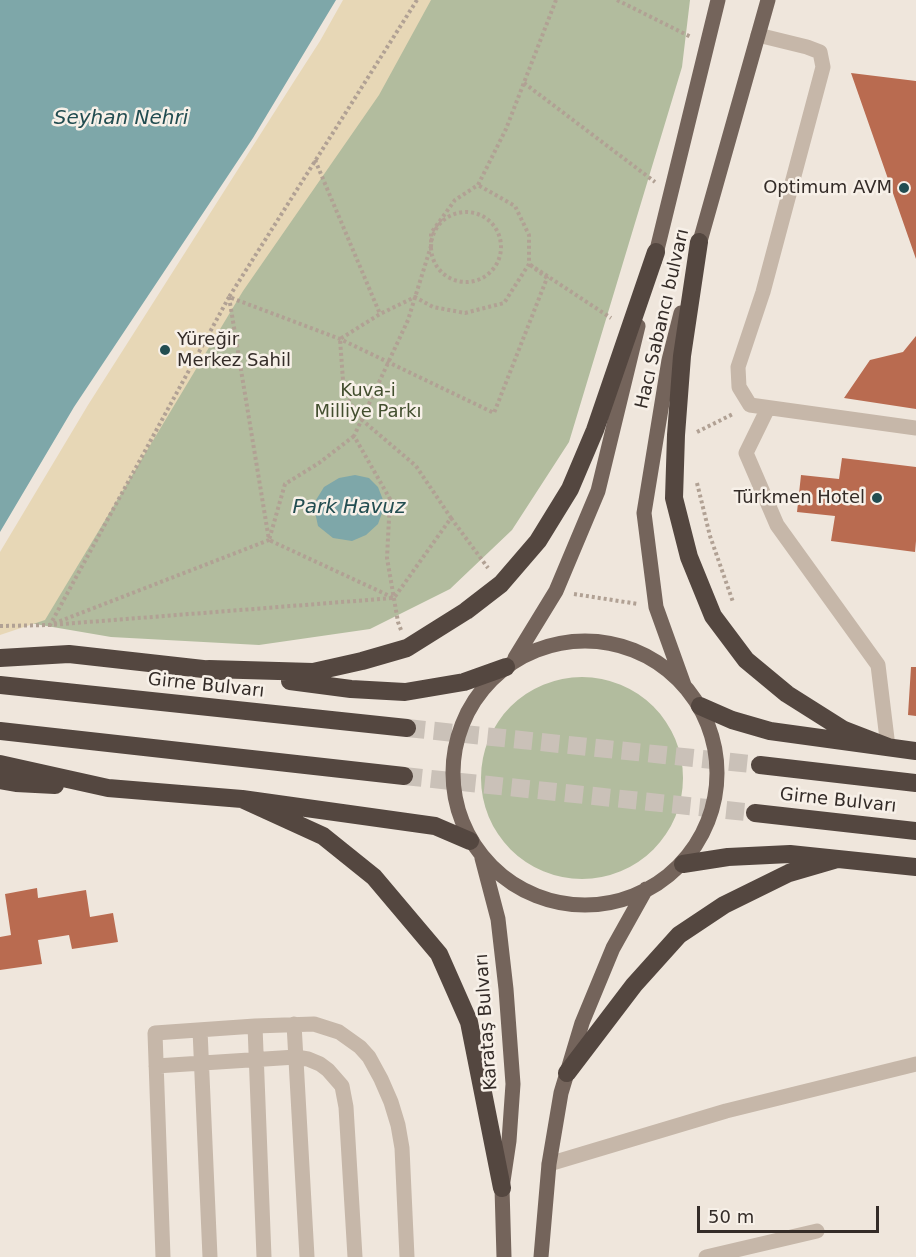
<!DOCTYPE html>
<meta charset="utf-8">
<style>
body{margin:0}
#map{position:relative;width:916px;height:1257px;overflow:hidden;background:#efe6dc;font-family:"DejaVu Sans",sans-serif}
canvas{display:block}
.scale{position:absolute;left:697px;top:1206px;width:182px;height:27px;box-sizing:border-box;border:3px solid #342c28;border-top:0;padding-left:8px;font-size:18px;line-height:21px;white-space:nowrap;color:#342c28;-webkit-text-stroke:4px #f7f0e8;paint-order:stroke}
</style>
<div id="map">
<canvas width="916" height="1257"></canvas>
<div class="scale">50 m</div>
</div>
<script>
const context = document.querySelector('canvas').getContext('2d');
context.lineJoin = 'round';
function fill(path, color) { context.fillStyle = color; context.fill(path, 'evenodd'); }
const shape = rows => new Path2D(rows.map(r => 'M' + r).join(''));
function stroke(path, color, width, dash) { context.strokeStyle = color; context.lineWidth = width; context.lineCap = dash ? 'butt' : 'round'; context.setLineDash(dash || []); context.stroke(path); }
function label(font, color, halo, rows, align = 'center') {
  context.font = font + ' "DejaVu Sans",sans-serif'; context.lineWidth = 5; context.setLineDash([]); context.textBaseline = 'middle'; context.strokeStyle = halo; context.fillStyle = color; for (const [text, x, y, turn = 0] of rows) {
    context.save(); context.translate(x, y); context.rotate((+turn || 0) * Math.PI / 180); context.textAlign = isNaN(turn) ? turn : align; if (halo) context.strokeText(text, 0, 0); context.fillText(text, 0, 0); context.restore();
  }
}
fill(shape([
 [393,0,690,0,682,67,569,442,512,530,450,589,370,629,259,645,111,637,0,618],
 '481 778a101 101 0 1 1 202 0a101 101 0 1 1-202 0Z'
]), '#b2bc9e');
fill(shape([
 [343,0,431,0,379,95,243,291,45,620,0,635,0,552,88,405,293,83,320,41]
]), '#e7d7b6');
fill(shape([
 [0,0,336,0,253,138,74,407,0,532],
 [355,475,369,478,378,487,383,500,383,510,378,524,366,535,352,541,333,538,318,526,315,512,316,500,324,487,339,478]
]), '#7ea7a9');
fill(shape([
 [851,73,916,81,916,259],
 [916,336,916,409,844,398,870,360,903,352],
 [842,458,916,467,916,541,915,552,831,541,835,516,797,512,801,475,839,479],
 [911,667,916,667,916,716,908,715],
 [37,888,38,898,86,890,90,917,113,913,118,942,72,949,69,935,38,940,42,964,0,970,0,937,11,935,5,894]
]), '#b96b50');
stroke(shape([
 [407,728,760,765],
 [404,776,755,813]
]), '#cac1b8', 18, [18, 9]);
stroke(shape([
 [417,0,229,297,340,339,494,413,547,278,529,264,611,318],
 [617,0,691,37],
 [524,83,655,182],
 [315,160,380,314],
 '431 247a35 35 0 1 1 70 0a35 35 0 1 1-70 0Z',
 [229,297,269,540,50,625,229,297],
 [697,432,733,414],
 [354,436,319,463,285,484,269,540,394,598,451,518,416,466,362,420,344,394,340,339,380,314,415,297,433,307,465,313,504,303,529,264,529,235,515,206,478,185],
 [697,483,710,536,733,602],
 [451,518,488,568],
 [574,594,638,604],
 [0,626,50,625,393,598],
 [401,630,398,622,387,558,390,499,354,436,408,320,431,246,431,233,455,200,478,185,506,129,556,0]
]), '#b1a194', 4, [3, 3]);
stroke(shape([
 [758,35,807,47,820,52,823,67,763,292,738,367,739,387,750,405,916,428],
 [768,408,746,453,777,525,878,665,888,747],
 [294,1024,307,1257],
 [255,1026,264,1257],
 [200,1030,210,1257],
 [156,1066,296,1057,308,1059,320,1064,328,1070,342,1086,346,1107,355,1257],
 [549,1164,726,1111,916,1064],
 [163,1257,155,1033,255,1026,314,1024,339,1032,360,1047,369,1057,381,1079,391,1102,398,1125,402,1148,407,1257],
 [706,1257,817,1231]
]), '#c6b7a9', 15);
stroke(shape([
 [697,252,768,0],
 [654,262,718,0],
 [681,313,669,360,644,513,656,607,684,685],
 '453 773a132 132 0 1 1 264 0a132 132 0 1 1-264 0Z',
 [515,658,556,591,598,491,638,326],
 [482,858,498,919,506,989,513,1084,509,1141,502,1188,504,1257],
 [541,1257,549,1164,561,1093,582,1023,613,948,646,889]
]), '#74645b', 15);
stroke(shape([
 [699,242,682,356,676,435,674,498,689,557,713,616,746,660,787,694,844,730,888,747],
 [0,658,69,654,221,671],
 [209,669,313,672,362,661,407,648,466,611,501,584,538,541,570,489,595,430,656,252],
 [290,681,351,689,405,692,464,682,506,667],
 [0,685,407,728],
 [700,706,732,720,770,731,916,751],
 [0,731,404,776],
 [0,764,108,788,242,799,435,826,470,841],
 [760,765,916,783],
 [0,780,16,783,55,785],
 [242,799,323,836,374,877,439,954,469,1022,502,1188],
 [755,813,916,831],
 [683,864,728,857,790,854,916,867],
 [567,1073,634,985,679,935,724,905,789,873,837,859]
]), '#544740', 18);
for (const [x, y, r, color] of [
 [904,188,6,"#224d51"],
 [165,350,6,"#224d51"],
 [877,498,6,"#224d51"]
]) { const dot = new Path2D(); dot.arc(x, y, r, 0, 2 * Math.PI); context.fillStyle = color; context.fill(dot); stroke(dot, '#f7f0e8', 2); }
label('18px', '#342c28', '#f7f0e8', [
 ["Optimum AVM",892,188],
 ["Yüreğir",177,340,"left"],
 ["Merkez Sahil",177,361,"left"],
 ["Türkmen Hotel",865,498]
], 'right');
label('18px', '#342c28', '#f7f0e8', [
 ["Hacı Sabancı bulvarı",663,319,-77],
 ["Girne Bulvarı",206,686,6],
 ["Girne Bulvarı",838,801,6],
 ["Karataş Bulvarı",487,1022,-94]
]);
label('18px', '#434f2f', '#f7f0e8', [
 ["Kuva-i",368,391],
 ["Milliye Parkı",368,412]
]);
label('italic 20px', '#224d51', '#f7f0e8', [
 ["Seyhan Nehri",121,119],
 ["Park Havuz",349,508]
]);
</script>
